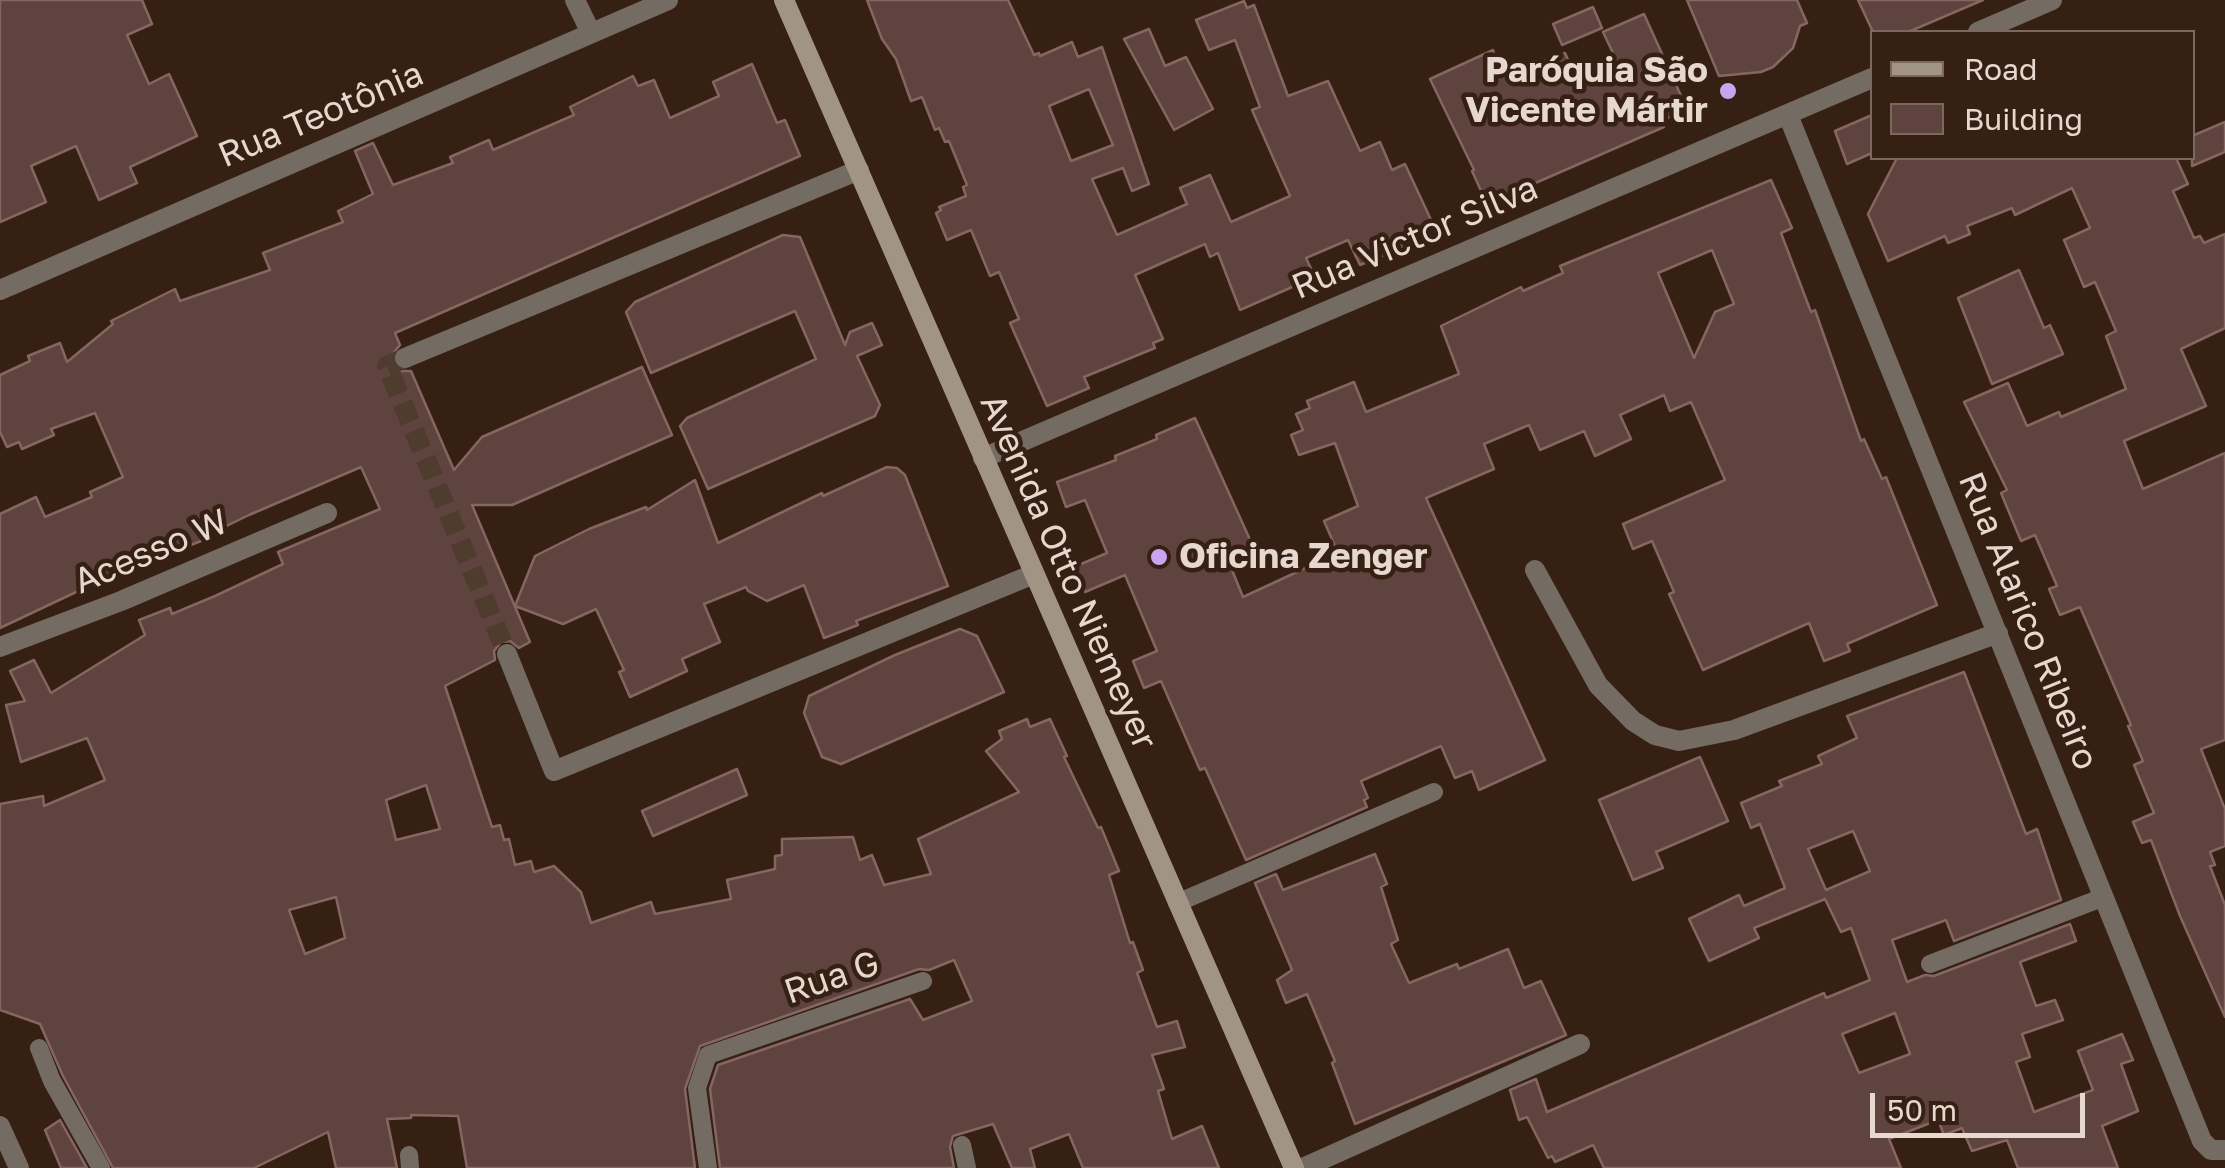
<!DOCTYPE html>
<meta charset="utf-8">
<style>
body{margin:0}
#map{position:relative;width:2225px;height:1168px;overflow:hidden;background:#362013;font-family:"Golos Text",sans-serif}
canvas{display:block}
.legend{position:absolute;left:1870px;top:30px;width:325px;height:130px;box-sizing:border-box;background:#362013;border:2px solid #7c695e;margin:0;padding:12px 18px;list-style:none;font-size:30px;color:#e6d7cf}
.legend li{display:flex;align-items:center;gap:20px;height:50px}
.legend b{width:50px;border:2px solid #7c695e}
.scale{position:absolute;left:1870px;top:1093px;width:215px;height:45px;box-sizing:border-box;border:5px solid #e6d7cf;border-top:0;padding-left:12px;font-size:30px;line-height:35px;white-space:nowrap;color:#e6d7cf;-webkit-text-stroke:8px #362013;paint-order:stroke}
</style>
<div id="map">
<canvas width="2225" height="1168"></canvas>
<ul class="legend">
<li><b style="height:12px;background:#a19485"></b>Road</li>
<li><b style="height:28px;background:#5f433e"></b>Building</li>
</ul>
<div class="scale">50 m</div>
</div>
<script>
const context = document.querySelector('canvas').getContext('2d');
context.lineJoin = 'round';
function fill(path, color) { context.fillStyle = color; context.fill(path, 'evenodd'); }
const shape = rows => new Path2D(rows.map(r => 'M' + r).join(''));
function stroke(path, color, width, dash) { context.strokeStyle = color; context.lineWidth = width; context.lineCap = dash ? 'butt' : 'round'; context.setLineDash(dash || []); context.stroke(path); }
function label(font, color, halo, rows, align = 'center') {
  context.font = font + ' "Golos Text",sans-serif'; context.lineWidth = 9; context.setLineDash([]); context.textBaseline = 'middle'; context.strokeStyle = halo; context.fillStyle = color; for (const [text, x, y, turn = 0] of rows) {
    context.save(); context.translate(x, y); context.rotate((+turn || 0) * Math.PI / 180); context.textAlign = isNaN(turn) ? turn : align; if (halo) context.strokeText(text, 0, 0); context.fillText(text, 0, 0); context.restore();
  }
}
const building = shape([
 [0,0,142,0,152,24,127,35,149,84,169,74,197,136,130,167,137,183,99,200,76,146,31,166,46,202,0,222,0,0],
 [867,0,1008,0,1034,55,1039,53,1040,56,1072,42,1078,57,1102,47,1149,184,1132,191,1123,168,1092,179,1117,235,1187,204,1180,188,1210,175,1231,222,1290,196,1252,110,1260,107,1235,40,1209,50,1196,20,1244,1,1247,8,1254,5,1288,96,1328,81,1360,151,1380,142,1392,170,1405,164,1432,222,1400,237,1404,247,1360,265,1348,240,1306,258,1315,277,1240,310,1218,253,1210,257,1205,244,1135,275,1163,339,1153,343,1155,348,1084,377,1089,388,1047,406,1010,323,1019,319,999,272,990,276,971,230,947,240,936,213,941,210,939,207,966,196,963,187,967,185,949,141,945,142,939,128,935,130,922,97,911,101,896,59,882,39,867,0],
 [1089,89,1113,145,1071,161,1049,106,1089,89],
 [1687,0,1797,0,1807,23,1800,26,1793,48,1773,67,1761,72,1719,76,1687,0],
 [1858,0,1983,0,1908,32,1873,32,1858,0],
 [1593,7,1602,28,1562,45,1553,24,1593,7],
 [1644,14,1687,109,1661,121,1664,127,1487,204,1472,171,1474,170,1430,79,1493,50,1504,77,1565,53,1580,86,1620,68,1603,32,1644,14],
 [1149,29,1165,66,1186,57,1213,109,1174,130,1124,39,1149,29],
 [752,64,777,123,785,120,800,156,395,333,400,345,392,355,393,364,402,371,411,371,454,470,482,437,642,367,672,435,512,505,472,505,530,642,519,648,510,641,501,642,494,651,495,660,445,686,492,827,500,825,504,840,509,839,515,865,531,861,534,872,554,866,581,892,591,923,651,902,655,914,731,899,727,880,775,869,775,856,782,855,782,839,853,837,860,860,872,855,884,885,931,874,918,839,1019,792,986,751,1002,739,999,731,1027,719,1030,727,1050,719,1067,756,1064,757,1098,828,1101,827,1119,871,1109,875,1130,943,1133,942,1143,970,1137,973,1157,1027,1177,1021,1185,1047,1152,1055,1164,1089,1158,1091,1172,1139,1202,1126,1219,1168,1083,1168,1069,1134,1030,1149,1035,1168,1012,1168,993,1124,953,1136,950,1147,954,1168,720,1168,710,1089,718,1065,910,999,923,1020,972,1001,954,960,929,970,919,969,700,1046,685,1089,695,1168,467,1168,458,1116,411,1115,411,1118,387,1119,397,1168,336,1168,328,1132,254,1168,113,1168,63,1076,40,1024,0,1010,0,804,43,796,44,806,105,780,87,738,21,762,6,705,25,701,10,671,34,660,51,693,145,635,139,620,170,608,172,614,215,596,283,564,278,552,380,509,361,467,249,515,210,534,211,537,91,585,0,628,0,514,36,497,45,517,92,497,90,492,123,477,95,413,51,429,54,435,22,449,19,442,7,447,0,432,0,375,30,361,28,356,60,343,67,362,113,324,111,321,175,289,180,301,270,270,263,253,343,222,338,211,373,194,355,151,373,143,393,185,453,163,450,157,489,140,493,150,574,115,570,107,633,76,638,86,654,80,670,118,719,96,713,82,752,64],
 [426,785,440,829,396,840,386,800,426,785],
 [336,897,345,938,305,954,289,910,336,897],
 [1872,115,1872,153,1847,164,1835,131,1872,115],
 [2225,122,2225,152,2192,166,2192,136,2225,122],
 [1897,158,2176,158,2188,184,2173,191,2194,238,2200,236,2204,243,2225,234,2225,328,2181,349,2206,406,2124,441,2143,489,2225,453,2225,740,2201,749,2225,809,2225,846,2210,852,2215,865,2210,866,2225,905,2225,1017,2180,916,2151,840,2142,843,2133,822,2154,813,2134,765,2143,761,2128,726,2131,725,2080,607,2060,615,2049,589,2057,586,2035,535,2021,541,2001,493,2007,490,1964,402,2008,383,2027,426,2059,412,2061,417,2126,389,2106,336,2116,331,2095,282,2084,287,2064,240,2090,228,2072,188,2015,215,2012,208,1967,226,1970,234,1948,243,1945,236,1888,261,1868,214,1897,158],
 [1771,180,1792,228,1781,233,1811,312,1815,310,1861,441,1864,439,1882,479,1886,477,1937,605,1847,644,1850,651,1824,661,1809,623,1703,670,1669,594,1674,592,1652,541,1633,549,1623,524,1725,480,1691,402,1670,411,1664,395,1620,415,1631,439,1595,456,1584,431,1540,450,1529,425,1484,444,1494,469,1426,498,1545,760,1479,790,1472,771,1455,778,1441,746,1361,781,1368,798,1364,800,1367,807,1246,860,1205,768,1200,770,1161,681,1144,688,1133,661,1157,651,1125,575,1085,592,1074,567,1107,553,1085,500,1066,507,1057,482,1116,460,1115,456,1157,439,1156,435,1195,418,1252,544,1226,555,1243,597,1338,553,1324,521,1358,506,1335,443,1299,455,1291,435,1303,430,1296,414,1310,408,1307,401,1354,382,1366,412,1459,374,1441,326,1521,287,1523,291,1563,273,1560,266,1771,180],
 [1712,250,1734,304,1715,312,1694,358,1658,273,1712,250],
 [783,235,800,237,845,345,850,332,872,323,882,345,857,356,880,405,875,416,708,489,680,426,687,418,816,359,795,311,651,373,626,312,635,302,783,235],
 [2019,270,2044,328,2050,325,2063,354,1992,384,1958,298,2019,270],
 [887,467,897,468,905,475,948,586,856,621,858,625,824,638,804,585,767,601,748,591,746,587,704,604,720,642,682,659,687,671,630,697,619,672,624,670,596,609,563,624,515,606,535,556,589,529,646,507,647,510,695,480,718,543,822,493,823,496,887,467],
 [960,629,977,636,1004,692,841,764,822,757,804,713,809,696,895,655,960,629],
 [1964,672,2026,834,2037,829,2061,900,1954,941,1946,920,1892,940,1907,982,1925,975,1934,976,2070,924,2076,941,2020,962,2036,1006,2055,1000,2063,1020,2022,1034,2030,1057,2016,1062,2034,1112,2093,1090,2078,1051,2122,1034,2133,1060,2121,1064,2138,1111,2102,1126,2118,1168,2018,1168,2007,1140,1972,1151,1962,1128,1944,1135,1938,1120,1889,1139,1901,1168,1604,1168,1593,1145,1555,1162,1552,1156,1548,1158,1527,1117,1519,1120,1510,1090,1536,1079,1547,1112,1824,993,1826,998,1870,980,1851,928,1841,932,1825,899,1754,928,1759,938,1709,961,1689,919,1739,895,1744,906,1785,888,1760,824,1751,828,1741,803,1782,786,1779,781,1822,764,1818,756,1857,738,1847,716,1964,672],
 [1853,831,1870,871,1826,890,1808,849,1853,831],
 [1895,1013,1910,1054,1859,1073,1842,1034,1895,1013],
 [1700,757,1728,821,1656,852,1663,868,1633,880,1599,800,1700,757],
 [737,769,747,795,653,836,642,811,737,769],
 [1375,854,1387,884,1381,887,1398,940,1391,944,1409,983,1457,964,1459,969,1508,949,1524,988,1541,981,1566,1035,1355,1124,1332,1063,1335,1061,1307,994,1286,1003,1277,980,1292,970,1255,883,1276,874,1283,890,1375,854],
 [60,1120,87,1168,61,1168,45,1130,60,1120]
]);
fill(building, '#5f433e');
stroke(building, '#856661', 2.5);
stroke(shape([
 [405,358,387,366,507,654]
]), '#503b2f', 20, [20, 10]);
stroke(shape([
 [1177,903,1434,792],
 [1930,964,2104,897],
 [39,1048,52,1081,101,1168],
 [962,1145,967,1168],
 [409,1155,410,1168],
 [708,1168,697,1088,708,1055,923,981]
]), '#746c63', 18);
stroke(shape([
 [575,0,591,33],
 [1978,32,2052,0],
 [1788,115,2202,1141,2211,1150,2225,1150],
 [0,290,668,0],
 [405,358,859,170],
 [983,458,1872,78],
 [1535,570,1598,685,1633,721,1655,735,1679,741,1734,730,1998,633],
 [0,647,121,601,327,513],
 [507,654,554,771,1034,574],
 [1303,1168,1580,1044]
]), '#746c63', 20);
stroke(shape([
 [0,1126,19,1168]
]), '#746c63', 20);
stroke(shape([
 [784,0,1294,1168]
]), '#a19485', 20);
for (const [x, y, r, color] of [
 [1728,91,10,"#c8a5ee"],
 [1159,557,10,"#c8a5ee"]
]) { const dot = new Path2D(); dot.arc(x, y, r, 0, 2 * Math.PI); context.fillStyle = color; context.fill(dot); stroke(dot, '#362013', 4); }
label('bold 35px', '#e6d7cf', '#362013', [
 ["Paróquia São",1708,71],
 ["Vicente Mártir",1708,111],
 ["Oficina Zenger",1179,557,"left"]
], 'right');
label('35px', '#e6d7cf', '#362013', [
 ["Rua Teotônia",321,115,-23],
 ["Rua Victor Silva",1415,238,-23],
 ["Acesso W",151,552,-23],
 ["Avenida Otto Niemeyer",1068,572,66],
 ["Rua Alarico Ribeiro",2028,621,68],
 ["Rua G",832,978,-19]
]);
</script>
